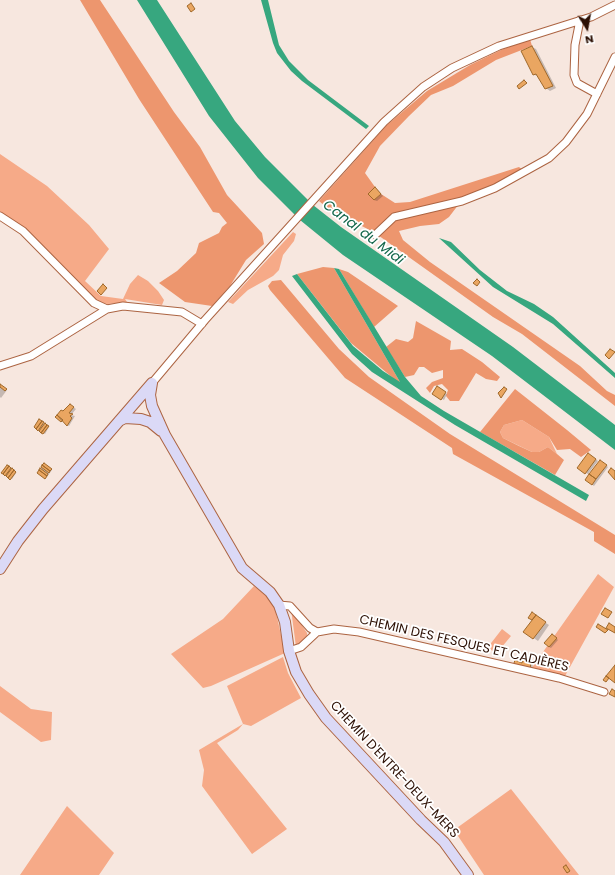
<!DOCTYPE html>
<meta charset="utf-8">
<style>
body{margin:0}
#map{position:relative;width:615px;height:875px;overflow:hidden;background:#f7e7df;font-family:Poppins,sans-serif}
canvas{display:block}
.north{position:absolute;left:567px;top:8px;width:40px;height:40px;-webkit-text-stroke:3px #fff;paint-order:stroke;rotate:169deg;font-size:11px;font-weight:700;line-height:16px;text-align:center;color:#2c0f03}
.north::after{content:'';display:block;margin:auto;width:14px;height:18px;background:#2c0f03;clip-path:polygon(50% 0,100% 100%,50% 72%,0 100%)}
</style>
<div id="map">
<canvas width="615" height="875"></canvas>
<div class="north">N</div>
</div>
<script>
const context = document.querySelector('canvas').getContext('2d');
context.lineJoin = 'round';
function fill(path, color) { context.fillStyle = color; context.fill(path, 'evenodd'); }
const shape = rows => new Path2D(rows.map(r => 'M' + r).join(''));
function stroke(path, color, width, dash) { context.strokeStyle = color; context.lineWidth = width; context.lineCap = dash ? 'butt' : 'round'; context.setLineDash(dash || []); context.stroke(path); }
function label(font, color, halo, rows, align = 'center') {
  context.font = font + ' Poppins,sans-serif'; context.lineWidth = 3.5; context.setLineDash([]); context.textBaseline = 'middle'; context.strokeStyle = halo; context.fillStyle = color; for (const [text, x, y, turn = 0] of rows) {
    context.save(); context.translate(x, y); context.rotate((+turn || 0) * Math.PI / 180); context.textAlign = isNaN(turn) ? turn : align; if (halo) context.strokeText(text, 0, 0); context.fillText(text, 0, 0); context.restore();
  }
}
fill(shape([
 [0,154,47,186,89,225,109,249,85,281,101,296,123,299,130,284,138,275,148,281,158,291,164,300,162,305,125,299,127,302,108,304,98,303,0,214],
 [293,232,296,234,294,241,283,255,279,270,273,276,248,290,233,304,228,302],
 [522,420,549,437,557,454,548,447,539,452,532,452,503,438,500,432,504,425],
 [598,574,614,587,565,676,531,669],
 [254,586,269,598,275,608,285,653,211,686,203,688,171,654,223,619],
 [291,609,307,633,307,637,296,647],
 [502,629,511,636,496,654,488,647],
 [283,657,288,673,301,698,251,726,243,724,238,730,217,743,287,829,252,854,202,786,204,770,199,750,243,724,227,686],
 [0,686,31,709,52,712,51,740,41,742,0,712],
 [511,789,579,875,484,875,454,830],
 [67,806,114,853,99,875,20,875]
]), '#f6aa88');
fill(shape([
 [80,0,100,0,174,112,200,147,227,195,262,233,264,244,246,260,230,286,212,306,185,302,159,283,177,271,196,253,199,243,219,233,222,227,227,223,219,213,213,212,139,99],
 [530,39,532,46,496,60,453,86,431,95,409,116,380,146,365,173,375,187,368,194,374,200,381,194,395,203,410,202,519,167,524,171,462,200,449,217,439,224,420,226,399,231,403,240,430,262,580,366,607,391,615,395,615,406,522,334,493,317,375,233,326,207,319,201,387,125,427,91,470,65,501,50],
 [323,267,334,268,400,382,399,383,351,343,297,274],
 [339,269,348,272,398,306,374,327],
 [281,280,339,349,369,377,450,434,615,535,615,554,594,541,594,532,453,454,452,448,345,378,270,290,268,286,272,281],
 [416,321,451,341,450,350,462,349,482,362,500,377,497,381,486,379,476,373,459,401,450,401,446,396,448,390,442,384,434,386,430,393,426,388,432,382,443,378,443,370,432,373,424,367,419,367,414,375,405,377,386,347,396,339,408,342,413,338],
 [515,389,567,430,591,450,581,457,570,449,557,450,549,437,522,420,504,425,500,432,503,438,519,446,532,452,539,452,548,447,557,454,564,460,555,475,480,432]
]), '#ed966e');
fill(shape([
 [137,0,157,0,235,121,265,157,313,205,341,227,513,347,615,425,615,450,492,356,343,255,300,220,258,178,209,116],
 [261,0,268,0,279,45,289,61,308,80,369,126,366,129,302,81,291,71,277,53,273,43],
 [439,238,451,242,480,270,507,291,534,304,553,317,615,373,615,378,553,324,493,287],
 [334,268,339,269,405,377,421,396,444,411,589,495,586,501,455,425,372,372,352,354,292,276,297,274,353,346,383,371,400,382]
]), '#37a77f');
fill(shape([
 [532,47,536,49,556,88,550,91,546,88,539,76,534,75,522,51],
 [376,188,383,196,377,201,374,200],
 [0,385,7,390,1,398,0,397],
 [437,387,447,394,444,400,433,394],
 [70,405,76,409,71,415,75,416,69,426,57,417],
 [40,421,49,427,45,434,35,427],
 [591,455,598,461,588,474,586,473],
 [602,462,608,467,594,486,586,480],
 [44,464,52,470,46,478,38,473],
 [7,466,16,473,12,479,2,472],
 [532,614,549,625,538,641,525,632,533,620,530,618],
 [554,636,558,640,551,648,549,647],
 [524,660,533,663,532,672,523,664]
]), '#0003');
const building = shape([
 [191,3,195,9,191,12,187,6,191,3],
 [532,46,553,86,545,89,536,74,533,75,521,51,532,46],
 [524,80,527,83,519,89,517,86,524,80],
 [375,187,381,194,374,200,368,194,375,187],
 [477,279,480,282,477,286,473,283,477,279],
 [103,284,107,288,101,295,97,291,103,284],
 [610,349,615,352,609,359,605,355,610,349],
 [0,384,7,389,5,391,0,387,0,384],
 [437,386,446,392,441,400,432,394,437,386],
 [504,387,507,389,501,398,498,393,504,387],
 [70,404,74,407,69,413,73,414,70,416,72,418,67,426,57,415,61,410,63,411,70,404],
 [57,415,63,420,61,422,55,417,57,415],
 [39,419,42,421,36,429,34,427,39,419],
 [42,421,44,422,38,431,36,429,42,421],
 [45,423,47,425,41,433,39,431,45,423],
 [47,425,49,426,43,434,41,433,47,425],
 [588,453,596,459,585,474,577,468,588,453],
 [600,460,607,465,596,479,589,474,600,460],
 [44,463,52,469,50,471,42,465,44,463],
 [7,465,9,466,3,474,1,473,7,465],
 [42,465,50,471,49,473,41,467,42,465],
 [9,466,11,468,5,476,3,474,9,466],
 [12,468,14,470,8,478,6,476,12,468],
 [40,468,48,474,47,476,39,470,40,468],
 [611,468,615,471,615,480,608,472,611,468],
 [14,470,16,472,10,480,8,478,14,470],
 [39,470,47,476,45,479,37,473,39,470],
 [589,474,596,479,592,485,585,480,589,474],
 [605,608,612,612,608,618,601,614,605,608],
 [532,612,536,615,532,620,528,618,532,612],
 [536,615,546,622,533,639,523,632,536,615],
 [609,623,615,627,615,633,606,628,609,623],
 [598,624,608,630,605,633,596,627,598,624],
 [552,634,557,638,549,647,544,643,552,634],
 [524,658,531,661,530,671,513,666,515,660,522,663,524,658],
 [615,665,615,683,606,676,615,665],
 [606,676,609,678,606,682,603,680,606,676],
 [612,689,615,691,615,697,609,694,612,689],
 [566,865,570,871,567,873,563,867,566,865]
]);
fill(building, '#eaa661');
stroke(building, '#9f682a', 1);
const street = shape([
 [580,20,575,45,574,75,577,83,597,94],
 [0,216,23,231,94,303,107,309],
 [375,235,394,217,462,201,495,188,549,158,566,142,587,114,615,57],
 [0,366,31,356,107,309,123,306,182,312,202,324],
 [152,383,205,320,384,122,423,87,452,68,499,46,591,17,615,5],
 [279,605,290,606,310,628,317,632,301,647,289,651],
 [317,632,334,629,359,632,559,678,604,692]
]);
const secondary = shape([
 [152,383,150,395,152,406,165,435,242,568,270,592,279,605,285,622,289,651,296,672,309,694,326,718,421,820,444,842,468,875],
 [119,421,125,418,141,419,150,422,161,431],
 [0,569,18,541,43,509,152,383]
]);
stroke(street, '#ac6442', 9);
stroke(secondary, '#ac6442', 12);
stroke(street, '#fff', 7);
stroke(secondary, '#dbd9f6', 10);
label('13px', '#2c0f03', '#fff', [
 ["CHEMIN DES FESQUES ET CADIÈRES",464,644,13],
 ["CHEMIN D'ENTRE-DEUX-MERS",394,770,47]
]);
label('italic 14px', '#14674b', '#fff', [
 ["Canal du Midi",363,233,37]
]);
</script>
